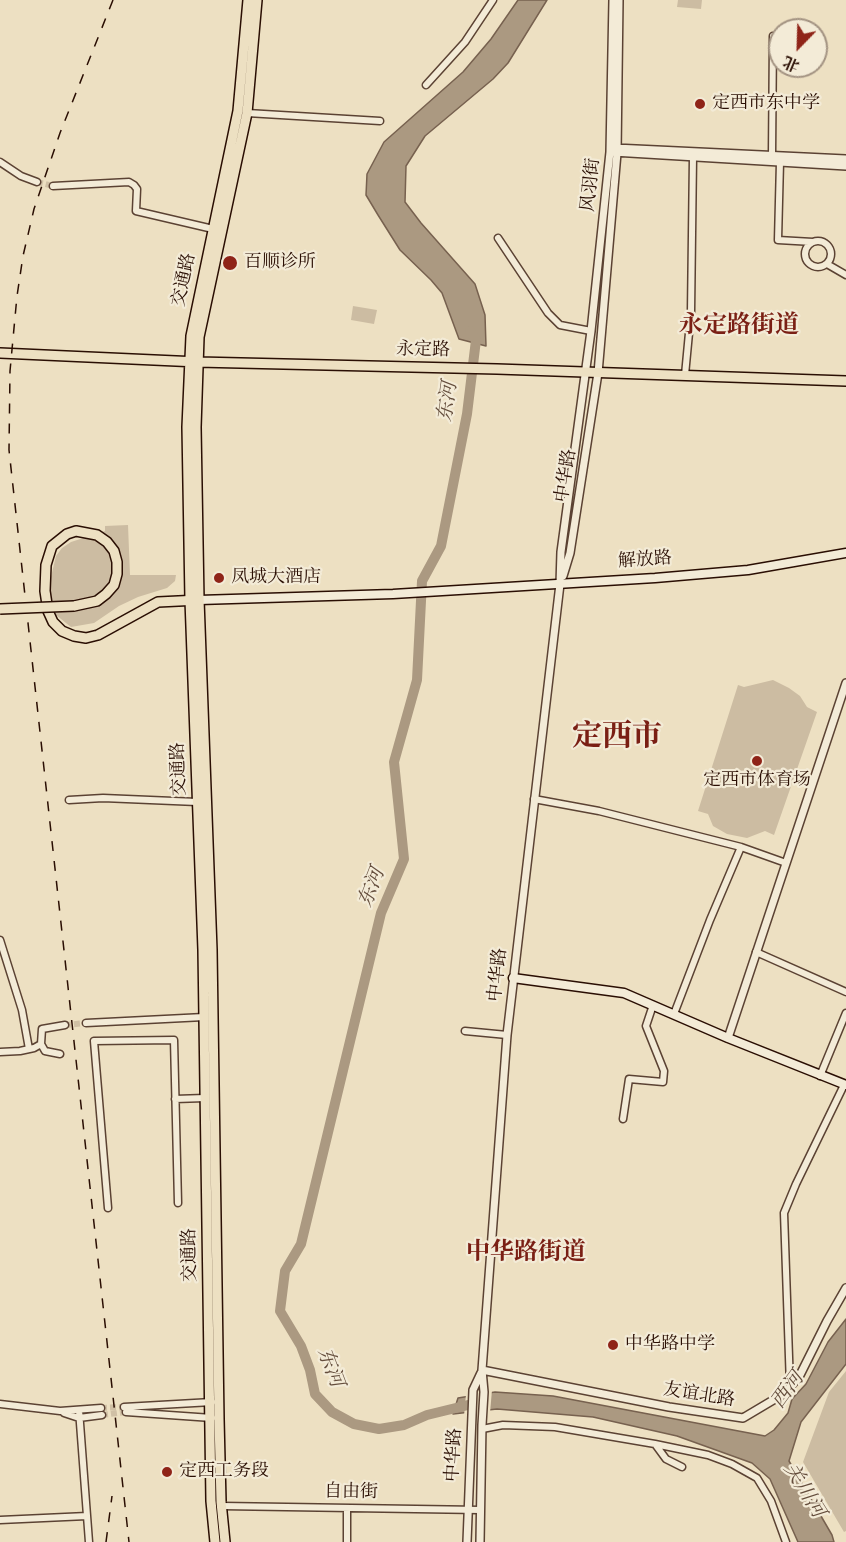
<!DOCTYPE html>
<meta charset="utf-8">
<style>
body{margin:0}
#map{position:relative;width:846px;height:1542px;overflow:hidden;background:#ede0c2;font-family:"IM FELL English","Noto Serif SC",serif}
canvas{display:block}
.north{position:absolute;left:768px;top:18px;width:60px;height:60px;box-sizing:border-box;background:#f3ebd7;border:2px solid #a39382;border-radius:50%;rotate:203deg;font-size:16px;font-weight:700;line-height:24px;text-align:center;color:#2a0e03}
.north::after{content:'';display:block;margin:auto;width:21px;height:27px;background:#8f2418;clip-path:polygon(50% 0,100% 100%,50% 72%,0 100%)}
</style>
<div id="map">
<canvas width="846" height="1542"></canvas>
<div class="north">北</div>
</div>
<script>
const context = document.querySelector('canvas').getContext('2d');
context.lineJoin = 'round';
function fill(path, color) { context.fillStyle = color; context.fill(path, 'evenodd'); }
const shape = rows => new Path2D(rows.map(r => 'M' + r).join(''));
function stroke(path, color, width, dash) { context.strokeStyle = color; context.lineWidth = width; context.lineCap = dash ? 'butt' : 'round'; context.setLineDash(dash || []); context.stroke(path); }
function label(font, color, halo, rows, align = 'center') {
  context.font = font + ' "IM FELL English","Noto Serif SC",serif'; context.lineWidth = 4.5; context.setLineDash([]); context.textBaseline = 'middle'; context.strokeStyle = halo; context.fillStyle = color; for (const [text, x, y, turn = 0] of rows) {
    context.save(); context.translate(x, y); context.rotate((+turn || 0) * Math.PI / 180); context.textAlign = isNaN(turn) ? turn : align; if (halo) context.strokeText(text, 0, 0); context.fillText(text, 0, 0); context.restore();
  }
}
fill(shape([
 [678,0,702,0,701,9,677,7],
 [353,306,377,310,374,324,351,320],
 [128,525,130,575,176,575,175,581,167,588,138,597,119,606,94,623,71,627,56,615,51,595,50,581,56,556,62,548,71,542,105,531,105,526],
 [773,680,789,688,800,696,807,707,817,712,774,835,765,831,747,838,727,834,713,826,708,814,698,811,738,685,744,687],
 [846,1371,846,1531,844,1532,803,1462,829,1392]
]), '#ccbca2');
const water = shape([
 [518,0,547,0,508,63,493,79,425,136,406,166,405,202,421,223,475,284,485,315,486,346,459,339,442,293,431,280,400,250,378,215,366,195,367,174,384,142,463,72,491,39,518,0],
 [846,1319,846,1364,801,1422,789,1461,832,1535,834,1542,798,1542,770,1479,752,1463,677,1436,593,1417,497,1409,453,1414,458,1398,495,1392,553,1396,765,1436,774,1430,788,1413,792,1399,806,1384,828,1342,846,1319]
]);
fill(water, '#ab9981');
stroke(water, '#77614f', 1.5);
fill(shape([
 [492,1390,490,1413,464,1416,466,1394]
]), '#ede0c2');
stroke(shape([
 [468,1405,427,1415,404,1425,379,1429,354,1424,332,1412,315,1394,310,1370,301,1346,280,1311,285,1271,301,1244,381,913,404,859,394,762,417,680,422,581,441,546,467,414,476,340,470,331]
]), '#ab9981', 10);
stroke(shape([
 [37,182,53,186],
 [65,1025,86,1023],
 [101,1408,124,1407],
 [102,1415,126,1412]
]), '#d0c0a5', 6, [6, 3]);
const minor = shape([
 [426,85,465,42,493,0],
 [247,113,380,121],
 [772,155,773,36],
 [0,162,21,176,37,182],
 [780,162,778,240,813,242],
 [53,186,129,182,134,185,137,189,136,211,213,229],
 [498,238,548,313,560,325,591,331],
 '805 254a13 13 0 1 1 26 0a13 13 0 1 1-26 0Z',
 [827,264,846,275],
 [685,375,691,312,693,157],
 [534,799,599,811,741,847,786,863],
 [69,800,103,798,197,802],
 [0,940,22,1010,29,1049],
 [756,952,846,992],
 [674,1014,710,920,741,847],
 [86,1023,204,1017],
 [465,1031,507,1035],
 [0,1052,20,1051,34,1048,41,1044],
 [60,1054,45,1051,41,1044,42,1029,65,1025],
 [820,1076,846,1013],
 [175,1099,205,1098],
 [623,1119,629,1079,663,1082,664,1071,646,1026,653,1005],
 [108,1208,94,1041,174,1040,178,1203],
 [790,1386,784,1213,796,1184,844,1085],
 [0,1404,60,1411,101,1408],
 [124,1407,212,1402],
 [79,1410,89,1542],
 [126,1412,212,1418],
 [64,1413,79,1418,102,1415],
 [482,1429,503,1425,555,1427,655,1444,666,1459,682,1467],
 [655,1444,708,1455,732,1464,757,1478,771,1501,786,1542],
 [222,1506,480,1510],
 [347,1508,347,1542],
 [0,1520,87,1516]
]);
const tertiary = shape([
 [615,148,846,159],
 [613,152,846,166],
 [563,576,570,553,598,373,617,153,619,0],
 [728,1038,846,683],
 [482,1370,669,1407,743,1418,785,1393,800,1375,827,1321,846,1288],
 [467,1542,473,1390,481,1373],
 [480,1542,482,1425,484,1392,482,1370,507,1035,560,584,561,552,591,331,610,152,613,0]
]);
const secondary = shape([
 [199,600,393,594,655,578,748,570,846,553],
 [513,978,624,993,728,1038,846,1085]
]);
const primary = shape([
 [0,353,198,362,497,369,846,381],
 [215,1542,211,1501,203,950,190,600,187,427,191,336,238,111,248,0],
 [225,1542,221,1502,219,1419,212,950,199,600,196,427,199,337,247,113,257,0]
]);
const trunk = shape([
 [74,606,97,601,106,594,114,585,117,574,117,562,114,551,107,542,97,535,76,531,67,534,52,546,46,565,45,591,48,611,53,622,62,631,74,636,86,638,98,635,158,602,199,600]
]);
stroke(minor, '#5b4233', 9);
stroke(tertiary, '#5b4233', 10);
stroke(secondary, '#2a0e03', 11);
stroke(primary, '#2a0e03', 12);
stroke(trunk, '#2a0e03', 12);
stroke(minor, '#f3ebd7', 6);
stroke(tertiary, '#f3ebd7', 7);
stroke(secondary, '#f3ebd7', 8);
stroke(primary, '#ede0c2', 9);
stroke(trunk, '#ede0c2', 9);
stroke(shape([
 [113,0,60,133,34,209,23,256,17,296,10,371,9,450,129,1542],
 [106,1542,112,1496]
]), '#2a0e03', 1.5, [10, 10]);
const trunkBridge = shape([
 [0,609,74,606]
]);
stroke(trunkBridge, '#2a0e03', 12, []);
stroke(trunkBridge, '#ede0c2', 9);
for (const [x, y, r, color] of [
 [700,104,6,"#8f2418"],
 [230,263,8,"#8f2418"],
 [219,578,6,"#8f2418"],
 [757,761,6,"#8f2418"],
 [613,1345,6,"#8f2418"],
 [167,1472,6,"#8f2418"]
]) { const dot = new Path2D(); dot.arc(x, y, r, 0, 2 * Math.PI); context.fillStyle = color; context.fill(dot); stroke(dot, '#f3ebd7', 2); }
label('18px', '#2a0e03', '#f3ebd7', [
 ["定西市东中学",712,104],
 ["百顺诊所",244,263],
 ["凤城大酒店",231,578],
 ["定西市体育场",757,781,"center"],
 ["中华路中学",625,1345],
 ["定西工务段",179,1472]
], 'left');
label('18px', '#2a0e03', '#f3ebd7', [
 ["风羽街",592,185,-84],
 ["交通路",185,280,-78],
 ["永定路",423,351,1],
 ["中华路",567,476,-81],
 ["解放路",645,561,-4],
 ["交通路",180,769,-92],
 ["中华路",499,975,-84],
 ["交通路",191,1255,-91],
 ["友谊北路",699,1396,9],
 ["中华路",455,1455,-87],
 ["自由街",351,1493,1]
]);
label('italic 20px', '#644d3c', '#f3ebd7', [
 ["东河",449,402,-82],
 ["东河",373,888,-69],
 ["东河",329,1368,69],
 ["西河",789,1391,-54],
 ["关川河",803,1491,58]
]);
label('bold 24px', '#7a1f14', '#f3ebd7', [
 ["永定路街道",739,327],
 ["中华路街道",526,1254]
]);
label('bold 30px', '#7a1f14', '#f3ebd7', [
 ["定西市",617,739]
]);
</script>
